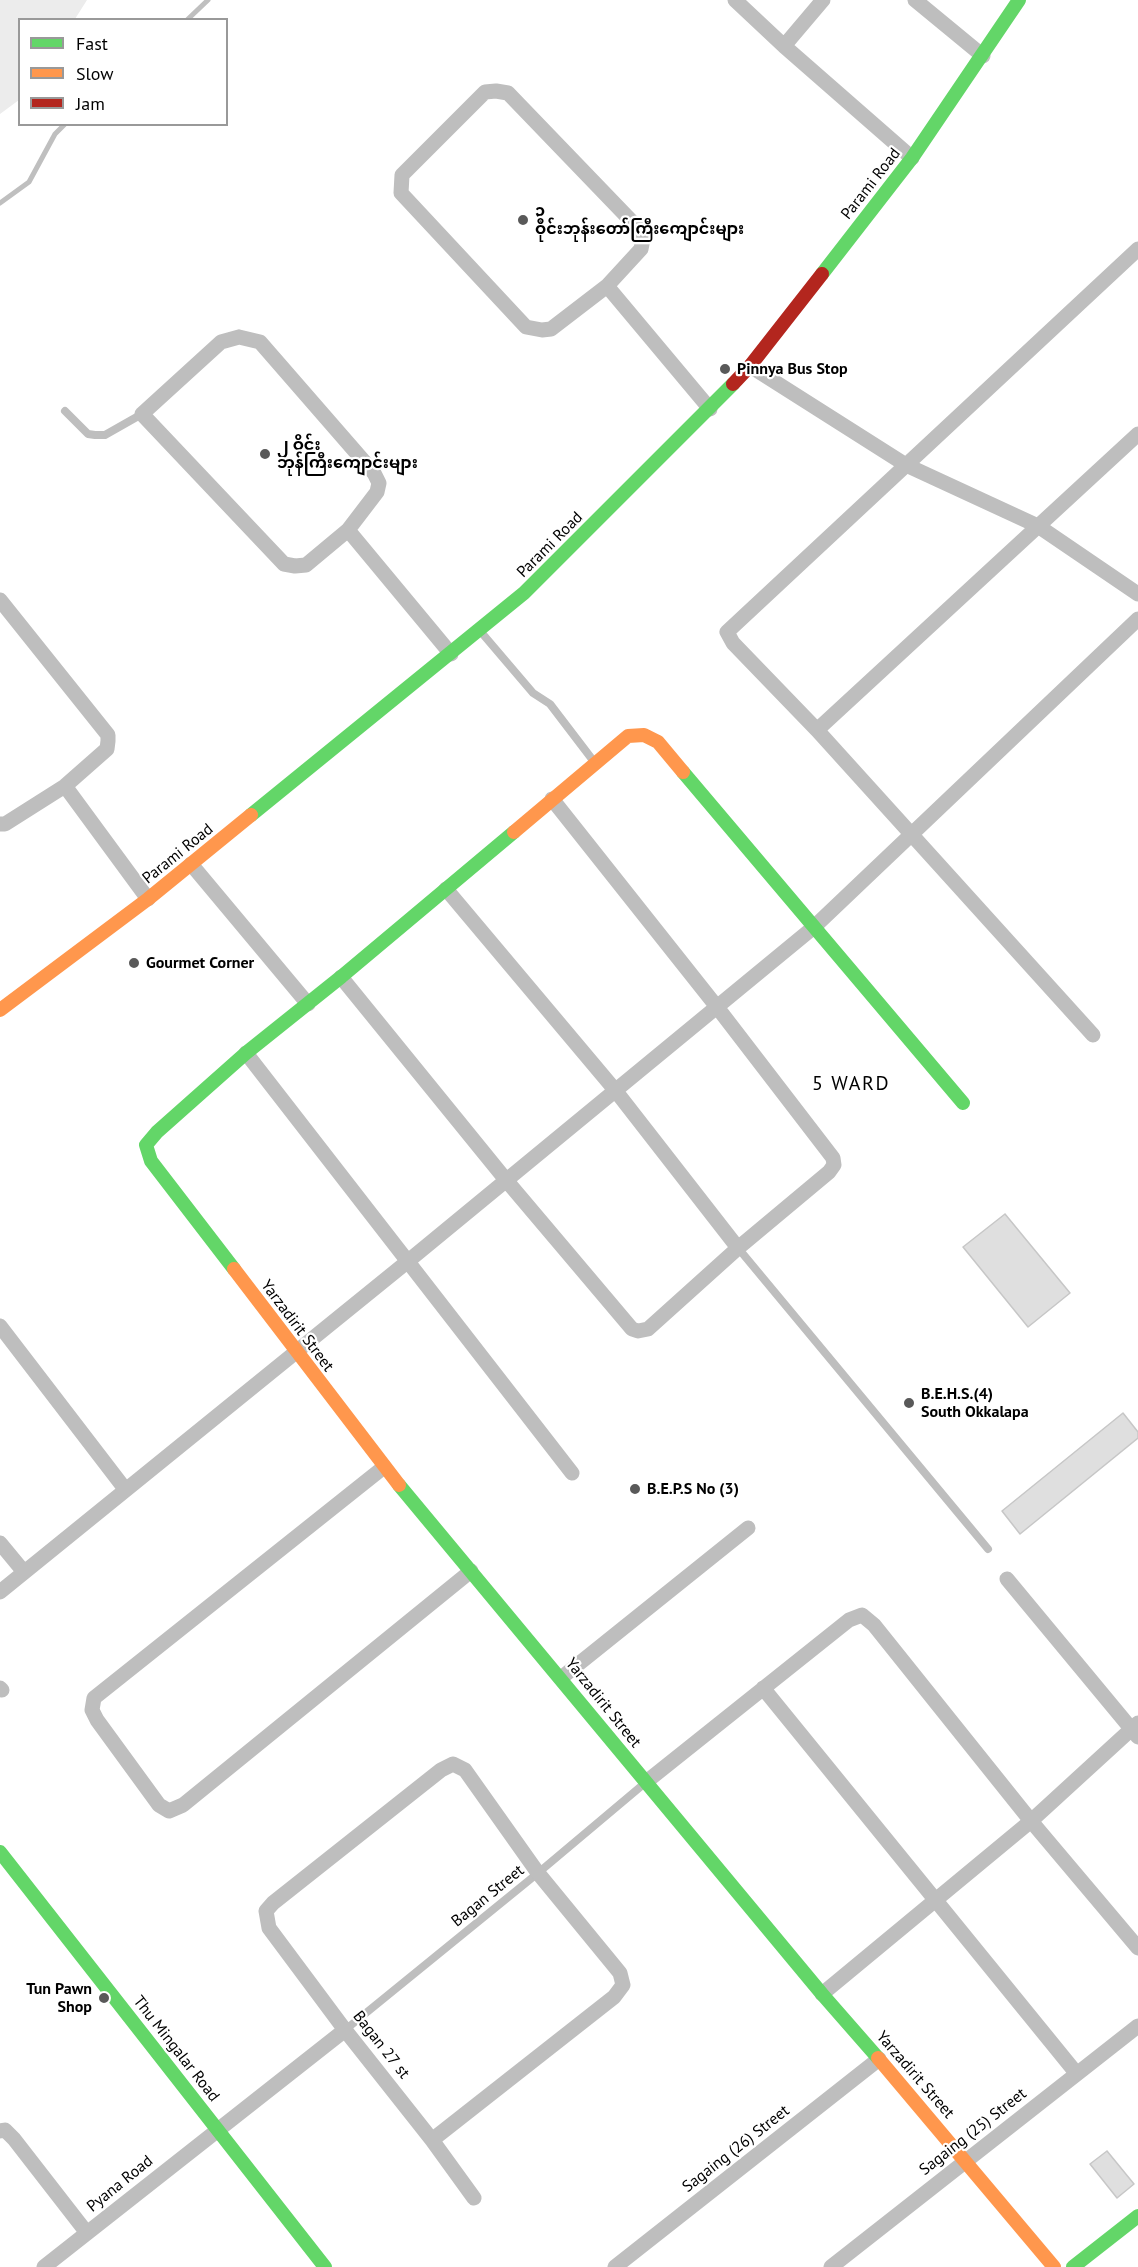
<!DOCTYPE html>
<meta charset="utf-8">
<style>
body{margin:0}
#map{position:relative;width:1138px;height:2267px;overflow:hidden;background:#fff;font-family:"PT Sans",sans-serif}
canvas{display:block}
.legend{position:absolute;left:18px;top:18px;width:210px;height:108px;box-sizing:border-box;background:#fff;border:2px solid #999;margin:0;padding:8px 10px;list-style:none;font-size:18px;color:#000}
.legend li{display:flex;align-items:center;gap:12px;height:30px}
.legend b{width:30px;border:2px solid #999}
</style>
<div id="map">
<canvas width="1138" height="2267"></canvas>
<ul class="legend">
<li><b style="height:8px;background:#63d668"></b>Fast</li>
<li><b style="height:8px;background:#ff974d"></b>Slow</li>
<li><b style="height:8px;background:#b3261e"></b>Jam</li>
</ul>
</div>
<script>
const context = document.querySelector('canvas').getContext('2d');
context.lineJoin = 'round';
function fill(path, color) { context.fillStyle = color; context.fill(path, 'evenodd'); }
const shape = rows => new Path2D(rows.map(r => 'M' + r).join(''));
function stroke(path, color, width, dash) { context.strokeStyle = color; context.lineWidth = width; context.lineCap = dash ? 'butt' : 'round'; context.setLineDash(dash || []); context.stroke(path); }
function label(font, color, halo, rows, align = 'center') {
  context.font = font + ' "PT Sans","Noto Sans Myanmar",sans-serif'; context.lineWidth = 4.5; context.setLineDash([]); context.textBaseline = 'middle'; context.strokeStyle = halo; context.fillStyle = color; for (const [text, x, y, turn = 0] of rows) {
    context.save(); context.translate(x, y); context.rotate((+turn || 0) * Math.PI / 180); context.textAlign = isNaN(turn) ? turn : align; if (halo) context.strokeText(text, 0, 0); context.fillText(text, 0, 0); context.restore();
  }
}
fill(shape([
 [0,0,87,0,75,19,20,20,19,100,0,114]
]), '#ececec');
stroke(shape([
 [187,20,208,0],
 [0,203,29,182,55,134,65,124]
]), '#bfbfbf', 5);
const building = shape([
 [1005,1214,1070,1293,1028,1327,963,1247,1005,1214],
 [1123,1413,1138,1432,1138,1438,1020,1534,1002,1511,1123,1413],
 [1107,2151,1134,2184,1117,2198,1090,2164,1107,2151]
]);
fill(building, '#dfdfdf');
stroke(building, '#c7c7c7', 1.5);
stroke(shape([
 [65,411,88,434,95,435,105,435,142,414],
 [481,632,533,693,550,704,595,763],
 [738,1248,988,1549],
 [345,2030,538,1873,645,1783]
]), '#bebebe', 8);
stroke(shape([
 [735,0,784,46,912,158],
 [915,0,983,56],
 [784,46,823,0],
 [496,91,508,93,638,228,643,239,641,249,607,286,551,329,542,330,526,327,401,193,402,175,485,92,496,91],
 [607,286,710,409],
 [239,337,260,342,374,473,379,483,377,492,348,530,306,565,295,566,284,564,142,414,221,342,239,337],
 [750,366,906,465,1038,526,1138,594],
 [348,530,451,654],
 [0,600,108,735,108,741,107,749,65,786,5,824,0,824],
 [817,730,1138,434],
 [65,786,148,899],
 [191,864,308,1004],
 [446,889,615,1090,738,1248],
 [341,977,506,1180,632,1329,638,1331,648,1329,738,1248,829,1172,834,1165,833,1158,717,1007,552,799],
 [1093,1035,817,730,733,643,727,632,1138,249],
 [246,1053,572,1473],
 [0,1326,125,1489],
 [384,1467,94,1698,92,1710,97,1720,159,1805,169,1811,183,1805,471,1571],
 [0,1543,24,1572],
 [1007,1579,1138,1737],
 [0,1592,407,1262,814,927,1138,619],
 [561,1678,748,1528],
 [0,1688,2,1690],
 [763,1688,1077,2074],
 [646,1782,849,1620,862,1615,874,1625,1031,1821,1138,1948],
 [822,1994,1031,1821,1138,1723],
 [0,2131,5,2130,14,2139,87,2233],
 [432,2140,614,1997,623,1985,620,1973,538,1873,465,1770,453,1764,441,1770,273,1903,266,1911,269,1928,345,2030,432,2140,474,2198],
 [44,2267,345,2030],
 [615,2267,879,2059],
 [831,2267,1138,2026]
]), '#bebebe', 15);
stroke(shape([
 [822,274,912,158,1019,0],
 [683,772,963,1103],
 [251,815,524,593,733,384],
 [234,1269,151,1161,146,1145,157,1132,246,1053,341,977,514,832],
 [399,1485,822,1994,878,2058],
 [0,1852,325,2267],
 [1073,2267,1138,2216]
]), '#63d668', 14);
stroke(shape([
 [514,832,628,736,644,735,658,742,683,772],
 [0,1010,148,899,251,815],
 [234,1269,399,1485],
 [878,2058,1054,2267]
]), '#ff974d', 14);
stroke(shape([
 [733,384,750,366,822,274]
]), '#b3261e', 14);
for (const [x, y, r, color] of [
 [523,220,6,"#595959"],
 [725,369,6,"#595959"],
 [265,454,6,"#595959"],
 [134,963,6,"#595959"],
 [909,1403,6,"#595959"],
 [635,1489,6,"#595959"],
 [104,1998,6,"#595959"]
]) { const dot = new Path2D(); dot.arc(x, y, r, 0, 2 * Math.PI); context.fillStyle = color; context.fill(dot); stroke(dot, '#fff', 2); }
label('16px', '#000', '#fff', [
 ["Parami Road",871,184,-52],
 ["Parami Road",550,545,-45],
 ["Parami Road",178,854,-39],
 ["Yarzadirit Street",297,1326,53],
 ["Yarzadirit Street",603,1703,51],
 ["Bagan Street",488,1896,-39],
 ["Bagan 27 st",381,2045,52],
 ["Thu Mingalar Road",176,2049,52],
 ["Yarzadirit Street",915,2075,49],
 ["Sagaing (25) Street",973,2132,-38],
 ["Sagaing (26) Street",736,2149,-38],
 ["Pyana Road",120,2184,-39]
]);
label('bold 16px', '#000', '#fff', [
 ["၃",535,211],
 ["ဝိုင်းဘုန်းတော်ကြီးကျောင်းများ",535,229],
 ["Pinnya Bus Stop",737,369],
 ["၂ ဝိုင်း",277,445],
 ["ဘုန်ကြီးကျောင်းများ",277,463],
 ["Gourmet Corner",146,963],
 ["B.E.H.S.(4)",921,1394],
 ["South Okkalapa",921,1412],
 ["B.E.P.S No (3)",647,1489],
 ["Tun Pawn",92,1989,"right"],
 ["Shop",92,2007,"right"]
], 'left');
context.letterSpacing = '1.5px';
label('20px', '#000', '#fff', [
 ["5 WARD",851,1084]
]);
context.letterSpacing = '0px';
</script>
